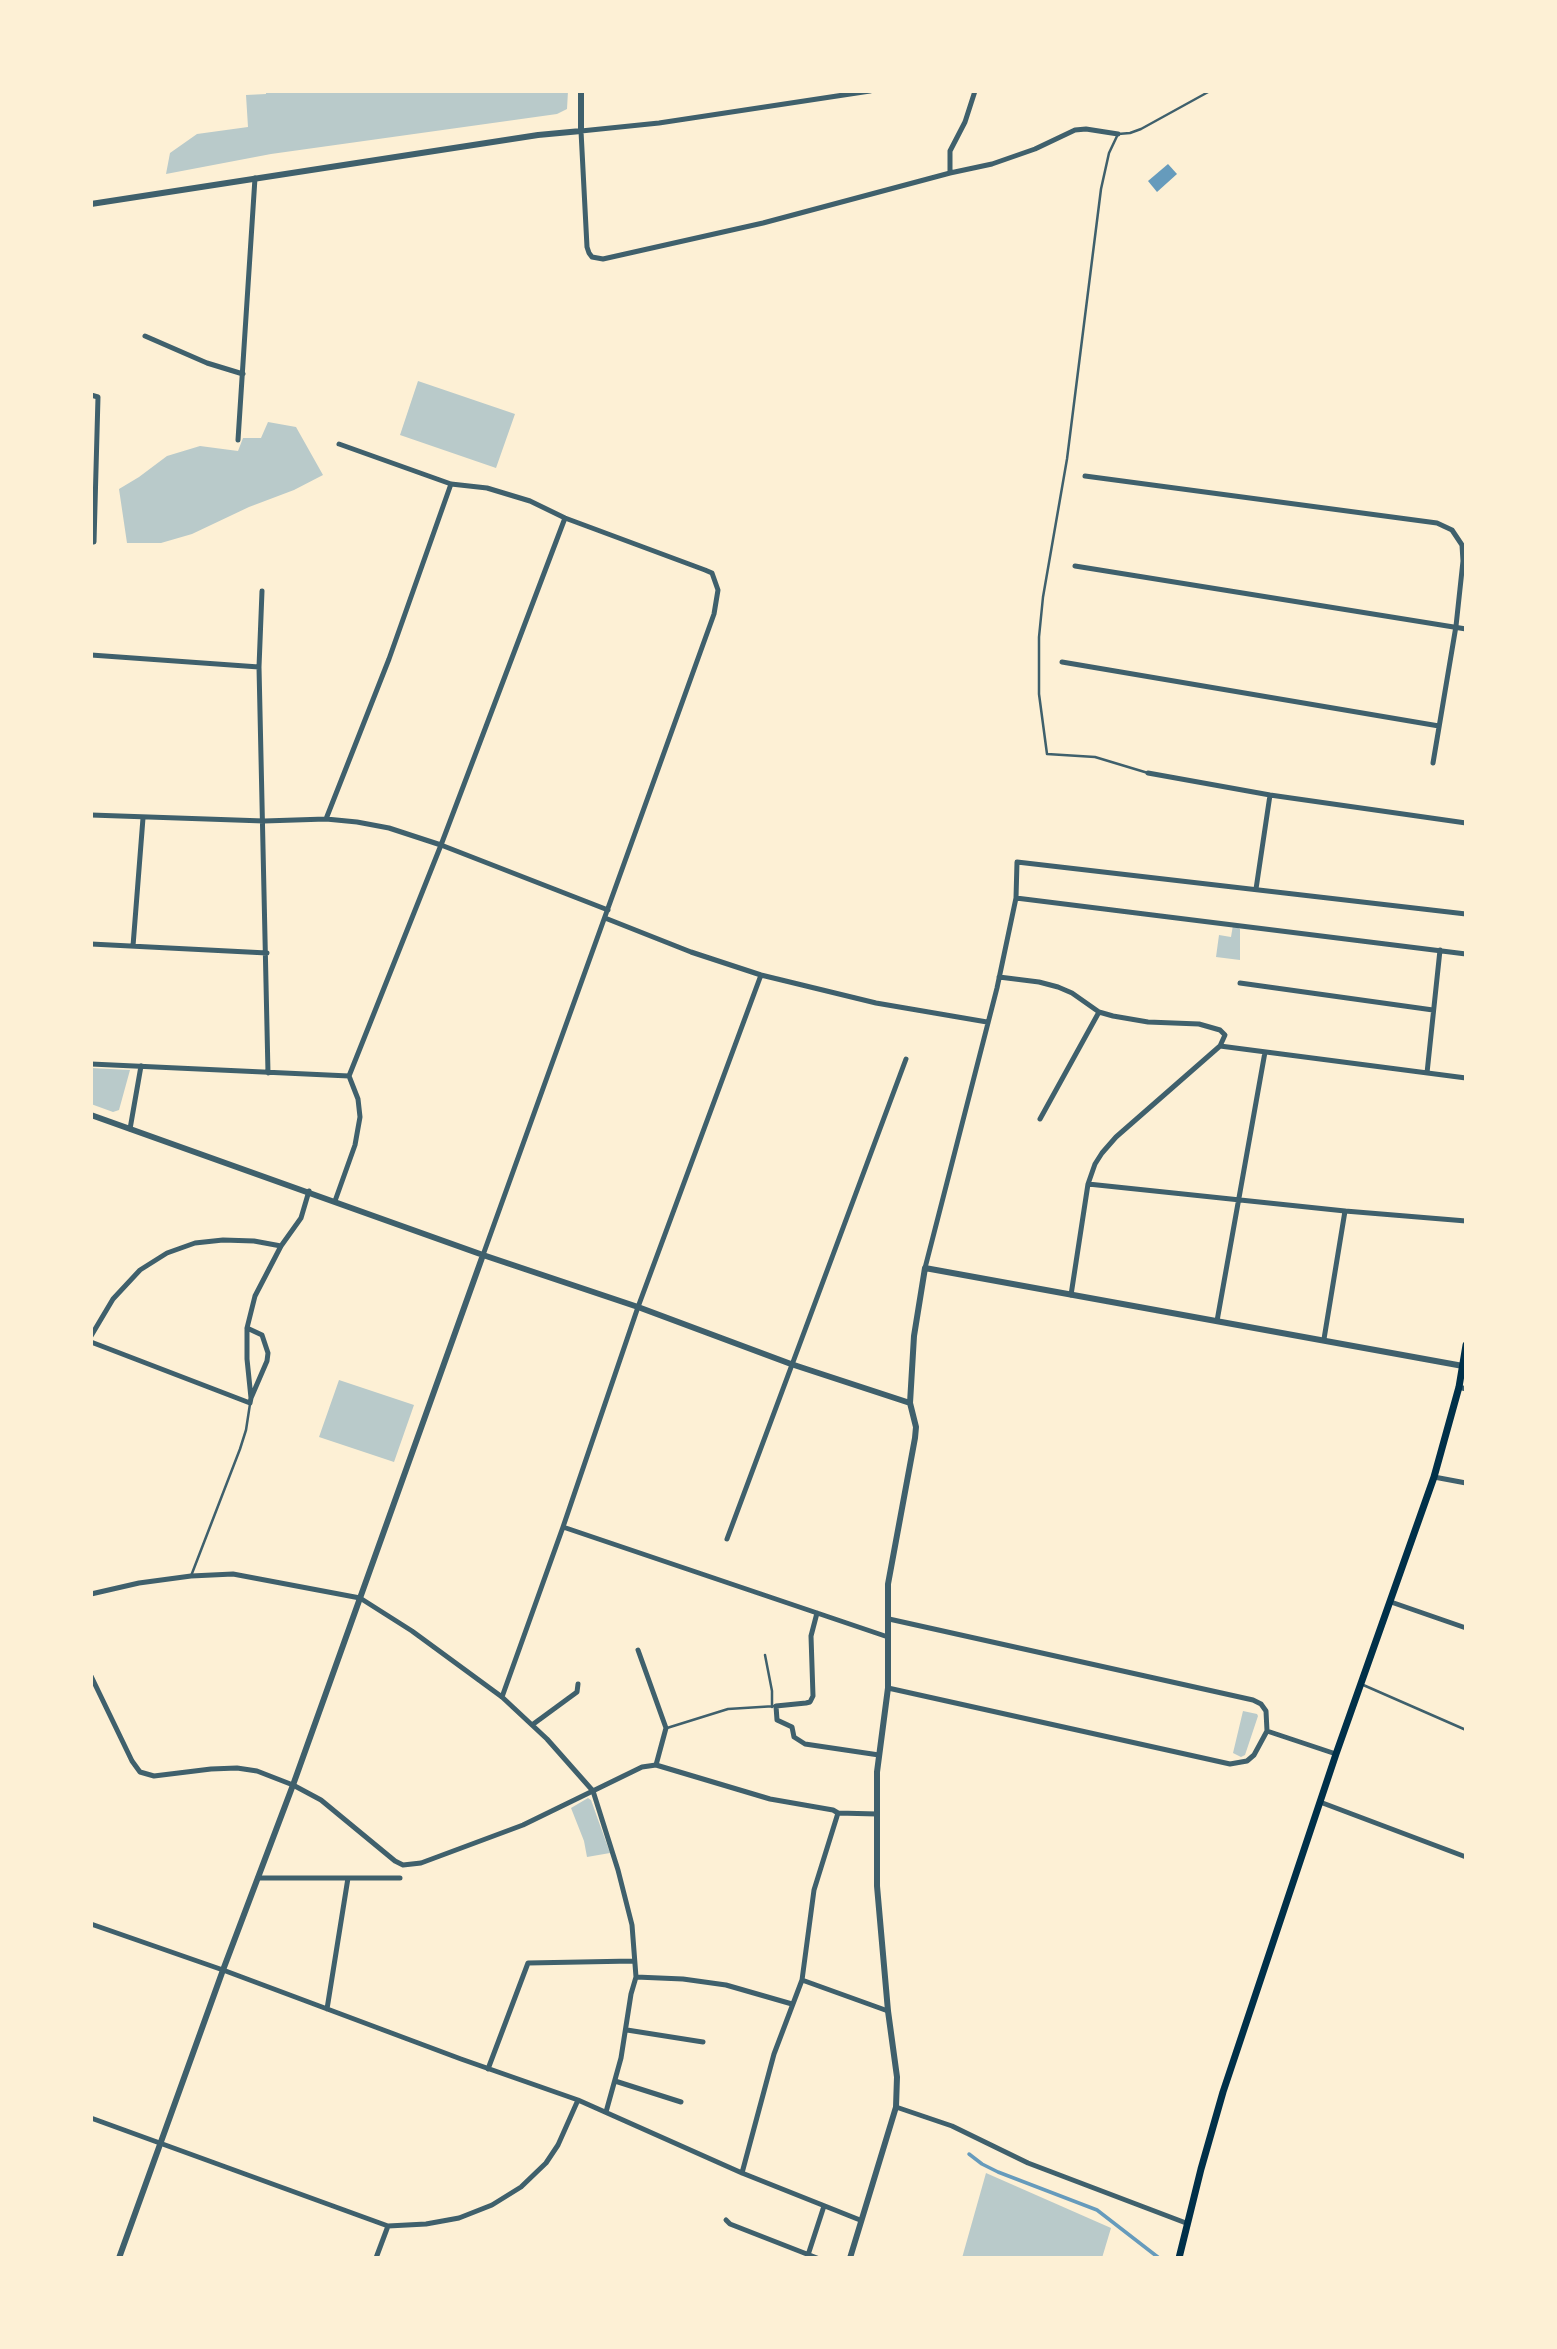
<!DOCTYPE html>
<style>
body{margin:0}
#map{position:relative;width:1557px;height:2349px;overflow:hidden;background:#fdf0d5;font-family:"Times New Roman",serif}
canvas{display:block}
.frame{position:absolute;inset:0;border:93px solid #fdf0d5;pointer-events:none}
</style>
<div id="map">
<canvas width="1557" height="2349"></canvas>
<div class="frame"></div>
</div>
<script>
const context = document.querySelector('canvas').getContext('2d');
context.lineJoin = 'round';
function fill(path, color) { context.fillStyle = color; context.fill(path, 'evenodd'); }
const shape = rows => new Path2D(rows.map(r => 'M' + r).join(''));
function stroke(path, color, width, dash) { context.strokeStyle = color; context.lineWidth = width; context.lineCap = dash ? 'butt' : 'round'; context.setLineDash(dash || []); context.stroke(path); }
fill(shape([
 [266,91,568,91,567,109,557,114,271,154,166,174,170,153,197,134,248,127,246,95,266,94],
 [418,381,515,414,496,468,400,435],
 [268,422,296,427,323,475,294,490,249,507,192,534,161,543,127,543,119,489,139,477,167,456,200,446,238,451,243,438,261,438],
 [1233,925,1240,929,1240,960,1216,957,1219,935,1231,937],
 [91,1068,130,1070,119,1110,113,1112,91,1104],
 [339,1380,414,1405,394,1462,319,1437],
 [1243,1711,1257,1714,1258,1716,1245,1755,1241,1757,1233,1753],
 [588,1798,591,1800,610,1853,587,1857,584,1841,571,1808],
 [986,2173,1111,2228,1102,2258,962,2258]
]), '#b9caca');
fill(shape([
 [1168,164,1177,174,1157,192,1148,181]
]), '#669bbc');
stroke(shape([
 [969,2154,982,2164,998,2172,1097,2210,1159,2258]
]), '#669bbc', 3.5);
stroke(shape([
 [1148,773,1095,757,1047,754,1039,694,1039,637,1043,597,1067,459,1101,189,1109,153,1118,134,1130,133,1141,129,1210,91],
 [191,1576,240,1449,246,1430,250,1404],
 [765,1655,772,1691,772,1707],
 [1361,1684,1466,1730],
 [667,1728,728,1709,776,1706]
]), '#3f606c', 2.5);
stroke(shape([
 [870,91,659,123,581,131,587,247,589,253,592,257,603,259,763,223,950,173,992,164,1035,149,1075,130,1086,129,1118,134],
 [950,173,950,151,965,122,975,91],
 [145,336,207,363,243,374],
 [91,395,98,397,94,542],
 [238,440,255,178],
 [339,444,451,484,487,488,530,501,565,518,705,570,712,573,718,590,714,614,483,1255],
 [1085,476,1437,523,1452,530,1462,545,1463,561,1456,626,1433,763],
 [1075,566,1466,629],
 [262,591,259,667,268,1073],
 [91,655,259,667],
 [1062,662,1439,726],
 [1148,773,1270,795,1466,823],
 [91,815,264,821,326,819,357,822,389,828,441,845,608,910],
 [326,819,389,659,451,484],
 [1256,889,1270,795],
 [1016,898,1466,954],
 [605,918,691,952,761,975,876,1003,987,1022],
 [91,944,267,953],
 [133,946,143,818],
 [999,977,1039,982,1058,987,1072,993,1099,1012,1113,1016,1148,1022,1199,1024,1220,1030,1225,1035,1220,1046,1116,1137,1102,1153,1095,1164,1088,1184,1071,1295],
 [1240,983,1433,1010],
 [1220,1046,1466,1078],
 [91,1064,349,1076],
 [1427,1073,1440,950],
 [1040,1119,1099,1012],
 [130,1129,141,1066],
 [1088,1184,1345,1211,1466,1221],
 [335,1201,355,1145,360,1117,358,1099,349,1076,441,845,565,518],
 [925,1268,997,988,1016,898,1017,862,1466,914],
 [1217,1321,1265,1052],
 [247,1328,262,1335,268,1353,267,1361,251,1398],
 [91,1336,113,1299,140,1270,167,1253,195,1243,223,1240,254,1241,281,1246],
 [1324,1339,1345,1211],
 [91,1342,250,1403,251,1398,247,1359,247,1328,255,1296,281,1246,301,1218,309,1191],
 [1459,1387,1466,1389],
 [1434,1477,1466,1483],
 [563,1527,888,1637],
 [727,1539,906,1059],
 [91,1594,139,1583,191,1576,233,1574,360,1598,412,1631,502,1697,547,1739,593,1791,618,1870,632,1925,636,1977,631,1994,621,2058,606,2112],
 [1391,1602,1466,1628],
 [817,1613,811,1636,813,1696,810,1702,806,1703,776,1706,777,1720,792,1727,794,1737,805,1744,879,1755],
 [638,1650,666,1728,656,1765],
 [91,1676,132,1761,140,1772,154,1776,211,1769,237,1768,257,1771,293,1785,321,1800,395,1861,403,1865,421,1863,523,1825,642,1767,656,1765,770,1799,833,1810,838,1813,877,1814],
 [888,1688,1230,1764,1247,1761,1254,1755,1267,1731,1266,1711,1261,1704,1253,1700,889,1619],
 [502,1697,563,1527,638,1307,761,975],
 [532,1725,577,1692,578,1684],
 [1267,1731,1336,1754],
 [1320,1802,1466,1857],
 [258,1878,400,1878],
 [91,1924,223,1970,461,2059,578,2100,742,2173,860,2220],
 [636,1977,683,1979,726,1985,792,2004],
 [802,1980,888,2011],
 [327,2009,348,1878],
 [627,2030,703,2042],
 [488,2069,528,1963,633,1961],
 [615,2081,681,2102],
 [896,2107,952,2126,1028,2163,1186,2223],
 [91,2118,388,2226,426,2224,459,2218,492,2205,521,2187,546,2163,558,2145,578,2100],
 [742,2173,774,2054,802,1980,814,1890,838,1813],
 [726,2220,730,2224,817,2258],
 [808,2255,824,2206],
 [376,2258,388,2226]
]), '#3f606c', 5);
stroke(shape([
 [91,204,538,135,581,131,581,91],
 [91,1115,483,1255,638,1307,791,1364,910,1403],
 [119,2258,223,1970,293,1785,483,1255],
 [850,2258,896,2107,897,2077,888,2011,877,1886,877,1772,888,1688,888,1584,915,1438,916,1427,910,1403,914,1336,925,1268,1463,1366]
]), '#3f606c', 6);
stroke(shape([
 [1179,2258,1201,2169,1223,2092,1336,1754,1434,1477,1459,1387,1466,1345]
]), '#003049', 7);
</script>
